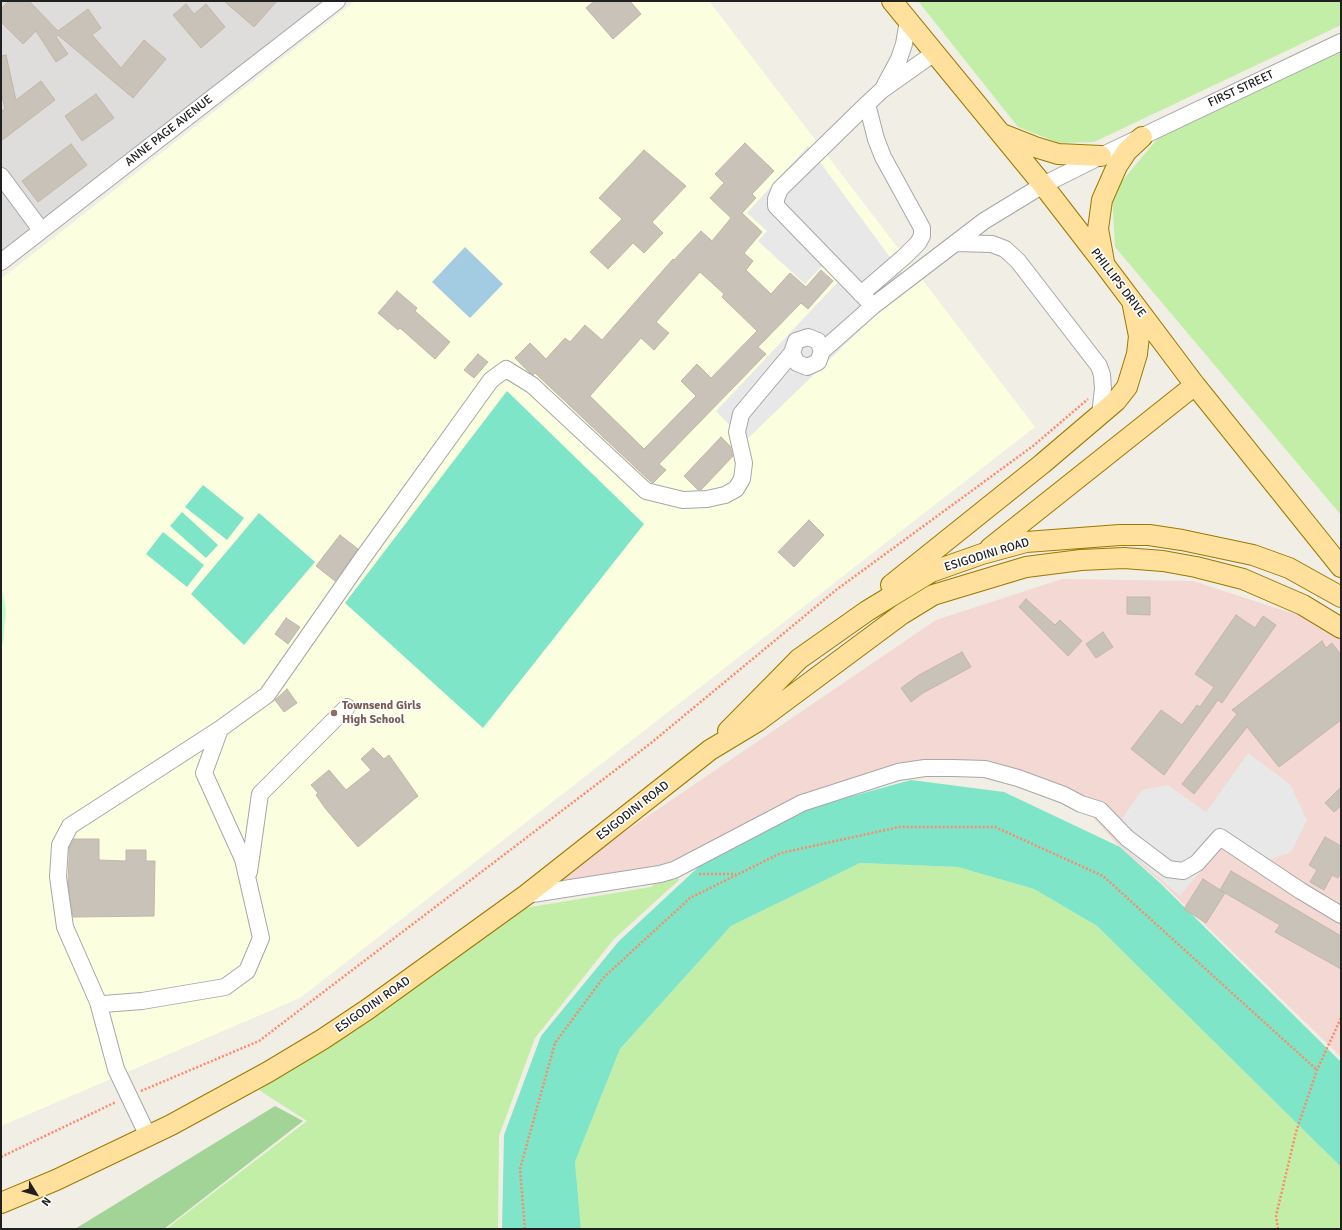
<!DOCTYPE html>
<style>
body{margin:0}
#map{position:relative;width:1342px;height:1230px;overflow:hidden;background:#f1eee5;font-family:Signika,sans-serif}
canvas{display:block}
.frame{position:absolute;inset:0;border:2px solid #202020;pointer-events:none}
.north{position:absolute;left:16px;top:1174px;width:40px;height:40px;-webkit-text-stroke:3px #fff;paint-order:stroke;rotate:127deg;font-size:11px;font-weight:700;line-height:16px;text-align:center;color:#202020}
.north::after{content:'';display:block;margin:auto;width:14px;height:18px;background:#202020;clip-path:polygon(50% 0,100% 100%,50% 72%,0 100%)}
</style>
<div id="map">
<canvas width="1342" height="1230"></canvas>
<div class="frame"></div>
<div class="north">N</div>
</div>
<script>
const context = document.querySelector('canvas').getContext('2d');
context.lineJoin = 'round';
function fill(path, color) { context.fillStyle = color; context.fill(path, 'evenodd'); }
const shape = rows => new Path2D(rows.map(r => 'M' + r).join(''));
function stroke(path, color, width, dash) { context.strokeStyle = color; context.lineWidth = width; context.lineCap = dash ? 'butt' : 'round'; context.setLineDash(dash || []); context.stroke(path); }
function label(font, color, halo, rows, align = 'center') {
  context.font = font + ' Signika,sans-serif'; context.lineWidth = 3.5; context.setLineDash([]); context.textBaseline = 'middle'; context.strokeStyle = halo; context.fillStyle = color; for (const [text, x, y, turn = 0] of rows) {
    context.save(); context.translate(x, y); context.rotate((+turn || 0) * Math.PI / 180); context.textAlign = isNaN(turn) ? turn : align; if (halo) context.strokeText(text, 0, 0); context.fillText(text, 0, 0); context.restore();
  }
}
fill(shape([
 [1,1,325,1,1,254]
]), '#dedddc');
fill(shape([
 [1062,579,1193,581,1316,621,1341,640,1341,1057,1161,882,1116,843,1069,790,988,763,894,764,785,802,646,883,535,893,936,620]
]), '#f3d8d3');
fill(shape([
 [355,1,709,1,1035,427,300,998,1,1126,1,279]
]), '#fbffe0');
fill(shape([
 [918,1,1341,1,1341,25,1094,142,1059,143,1018,127],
 [1341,51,1341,515,1115,247,1112,193,1158,138],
 [860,863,958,867,1034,889,1097,926,1341,1167,1341,1229,581,1229,575,1162,620,1049,731,926],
 [680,879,614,939,535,1038,499,1136,498,1229,166,1229,307,1121,259,1090,519,909,651,887,659,880]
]), '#c2eea8');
fill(shape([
 [275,1106,303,1121,164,1229,75,1229]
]), '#a2d397');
fill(shape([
 [1,586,6,610,3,643,1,647]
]), '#c0fdcc');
fill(shape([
 [507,391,644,524,483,728,345,603],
 [203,485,244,518,227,540,185,507],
 [182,512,218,545,206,558,170,526],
 [259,513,315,562,244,645,191,594],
 [163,532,204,565,187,587,146,554],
 [911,780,1004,792,1120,847,1160,883,1341,1062,1341,1167,1097,926,1034,889,958,867,860,863,731,926,620,1049,575,1162,581,1229,502,1229,504,1135,541,1036,619,941,708,858,787,814]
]), '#7ee5c9');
fill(shape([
 [808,146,909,283,745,441,716,411,838,282,822,266,805,284,758,241,767,231,747,213],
 [1248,753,1290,784,1307,820,1291,852,1266,861,1229,837,1180,896,1121,845,1121,820,1142,790,1168,785,1206,812]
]), '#e8e8e8');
fill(shape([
 [465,247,503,284,470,318,432,282]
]), '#a3cce2');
const building = shape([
 [9,1,29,1,58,31,88,9,101,28,92,35,121,68,144,40,166,59,133,98,58,35,56,37,68,54,56,62,36,31,23,44,1,22,1,9,9,1],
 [224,1,277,1,254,27,224,1],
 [594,1,630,1,641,14,613,39,586,8,594,1],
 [186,4,194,14,206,4,225,27,201,48,173,15,186,4],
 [6,55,16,100,41,81,55,100,1,141,1,111,5,109,1,92,1,56,6,55],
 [96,94,114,118,82,141,65,116,96,94],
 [745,143,774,171,752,194,756,198,742,213,762,232,744,253,753,261,746,270,771,294,790,273,806,287,821,270,833,281,808,309,801,303,758,347,766,354,659,464,666,470,653,483,651,482,535,373,533,375,530,373,515,358,530,343,546,359,565,338,570,342,585,325,602,340,673,259,674,260,701,231,712,241,731,218,710,198,724,183,715,174,745,143],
 [700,272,724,294,722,297,757,331,711,378,697,364,681,381,696,396,644,449,590,396,641,338,654,350,669,333,656,322,700,272],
 [71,144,87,165,38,202,22,181,71,144],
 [644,150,686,186,652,222,663,233,644,253,633,243,608,269,590,252,622,219,599,198,644,150],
 [397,291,417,308,415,311,450,342,435,359,400,328,398,330,378,313,397,291],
 [478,354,488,362,474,378,464,370,478,354],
 [721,437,730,446,733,456,701,490,698,490,684,476,721,437],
 [809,520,824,535,794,567,778,552,809,520],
 [340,535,358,549,335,581,316,566,340,535],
 [1127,597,1150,597,1150,615,1127,614,1127,597],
 [1026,599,1055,625,1060,620,1082,641,1068,656,1019,607,1026,599],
 [1236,615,1255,628,1263,616,1276,625,1222,703,1218,700,1164,775,1131,749,1161,710,1182,725,1197,705,1200,707,1214,687,1195,674,1236,615],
 [286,618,300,627,288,644,275,634,286,618],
 [1103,632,1113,647,1096,658,1086,644,1103,632],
 [1322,641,1326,648,1332,643,1341,655,1341,720,1279,767,1247,727,1194,794,1182,784,1237,714,1232,710,1322,641],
 [962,652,971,667,923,693,911,702,901,688,919,675,962,652],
 [287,689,297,703,284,712,275,700,287,689],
 [373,748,384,759,389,755,418,796,358,847,325,808,316,795,318,793,311,785,329,770,346,790,371,770,361,759,373,748],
 [1341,787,1341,806,1334,812,1325,803,1341,787],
 [1325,837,1341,846,1341,872,1338,878,1332,875,1324,890,1310,882,1317,870,1309,865,1325,837],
 [74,839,99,839,99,860,126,861,126,850,146,850,146,861,155,861,154,916,73,917,68,883,69,859,69,848,74,839],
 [1231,871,1341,936,1341,969,1275,932,1280,925,1220,890,1231,871],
 [1203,879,1225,893,1206,923,1184,909,1203,879]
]);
fill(building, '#c9c2b8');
stroke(building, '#c4b7a6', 1);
const minor = shape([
 [885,85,899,59,904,44,908,21],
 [1,176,41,230],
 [955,243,992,244,1005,249,1018,261,1099,366,1102,375,1103,389,1100,415],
 [1,262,337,1],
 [861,294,904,257,918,243,922,236,922,228,883,157,876,139,867,104,882,90,933,54],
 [873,306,984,221,1043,185,1101,156,1341,42],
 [822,351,818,341,808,337,796,341,792,353,797,363,807,367,818,362,822,351,873,306,776,206,776,199,780,189,867,104],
 [249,872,260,794,347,707],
 [526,895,660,874,674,870,802,803,898,772,925,768,953,768,985,769,1018,778,1064,795,1081,804,1100,810,1127,838,1168,869,1183,871,1197,863,1220,837,1301,891,1341,915],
 [98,1002,65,927,58,877,60,845,70,826,220,729],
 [148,1136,116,1069,98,1002,103,1004,142,1001,225,987,247,971,261,938,243,859,204,773,220,729,267,695,362,559,491,380,506,369,532,385,646,491,683,500,707,499,725,495,736,489,742,479,744,463,737,432,741,414,792,353]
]);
const major = shape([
 [892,1,1043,185,1104,264,1195,385,1341,567],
 [1002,134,1035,147,1058,154,1101,156],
 [1104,262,1098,229,1102,200,1117,166,1127,151,1142,137],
 [990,548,1195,385],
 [891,585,1042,464,1116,401,1127,387,1137,354,1139,336,1133,306],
 [728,731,799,659,867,611,931,572,982,554,1026,542,1120,535,1149,535,1182,540,1253,555,1289,568,1341,597],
 [1,1203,56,1180,171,1125,268,1072,323,1039,368,1009,526,895,710,750,758,721,902,614,933,595,1026,567,1081,560,1124,558,1163,561,1196,567,1243,579,1303,605,1341,628]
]);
stroke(minor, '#a7a7a7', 18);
stroke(major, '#9b7900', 22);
stroke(shape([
 [699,874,736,874],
 [141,1091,259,1041,651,743,836,590,1033,446,1088,399],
 [1,1157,116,1102],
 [525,1229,520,1169,555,1043,603,978,690,898,781,853,899,827,995,827,1103,876,1317,1070],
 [1278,1229,1276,1216,1296,1132,1317,1070,1341,1018]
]), '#ff8968', 2.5, [2, 2]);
stroke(minor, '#fff', 16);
stroke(major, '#ffe09c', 20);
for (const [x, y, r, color] of [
 [334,713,4,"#8d6e63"]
]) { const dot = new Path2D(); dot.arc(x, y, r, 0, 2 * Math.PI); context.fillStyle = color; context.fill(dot); stroke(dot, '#fff', 1.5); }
label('12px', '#202020', '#fff', [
 ["FIRST STREET",1241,89,-25],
 ["ANNE PAGE AVENUE",169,131,-38],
 ["PHILLIPS DRIVE",1118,283,53],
 ["ESIGODINI ROAD",987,555,-17],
 ["ESIGODINI ROAD",633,811,-38],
 ["ESIGODINI ROAD",373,1005,-35]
]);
label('bold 12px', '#785e54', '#fff', [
 ["Townsend Girls",342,706],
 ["High School",342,720]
], 'left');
</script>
